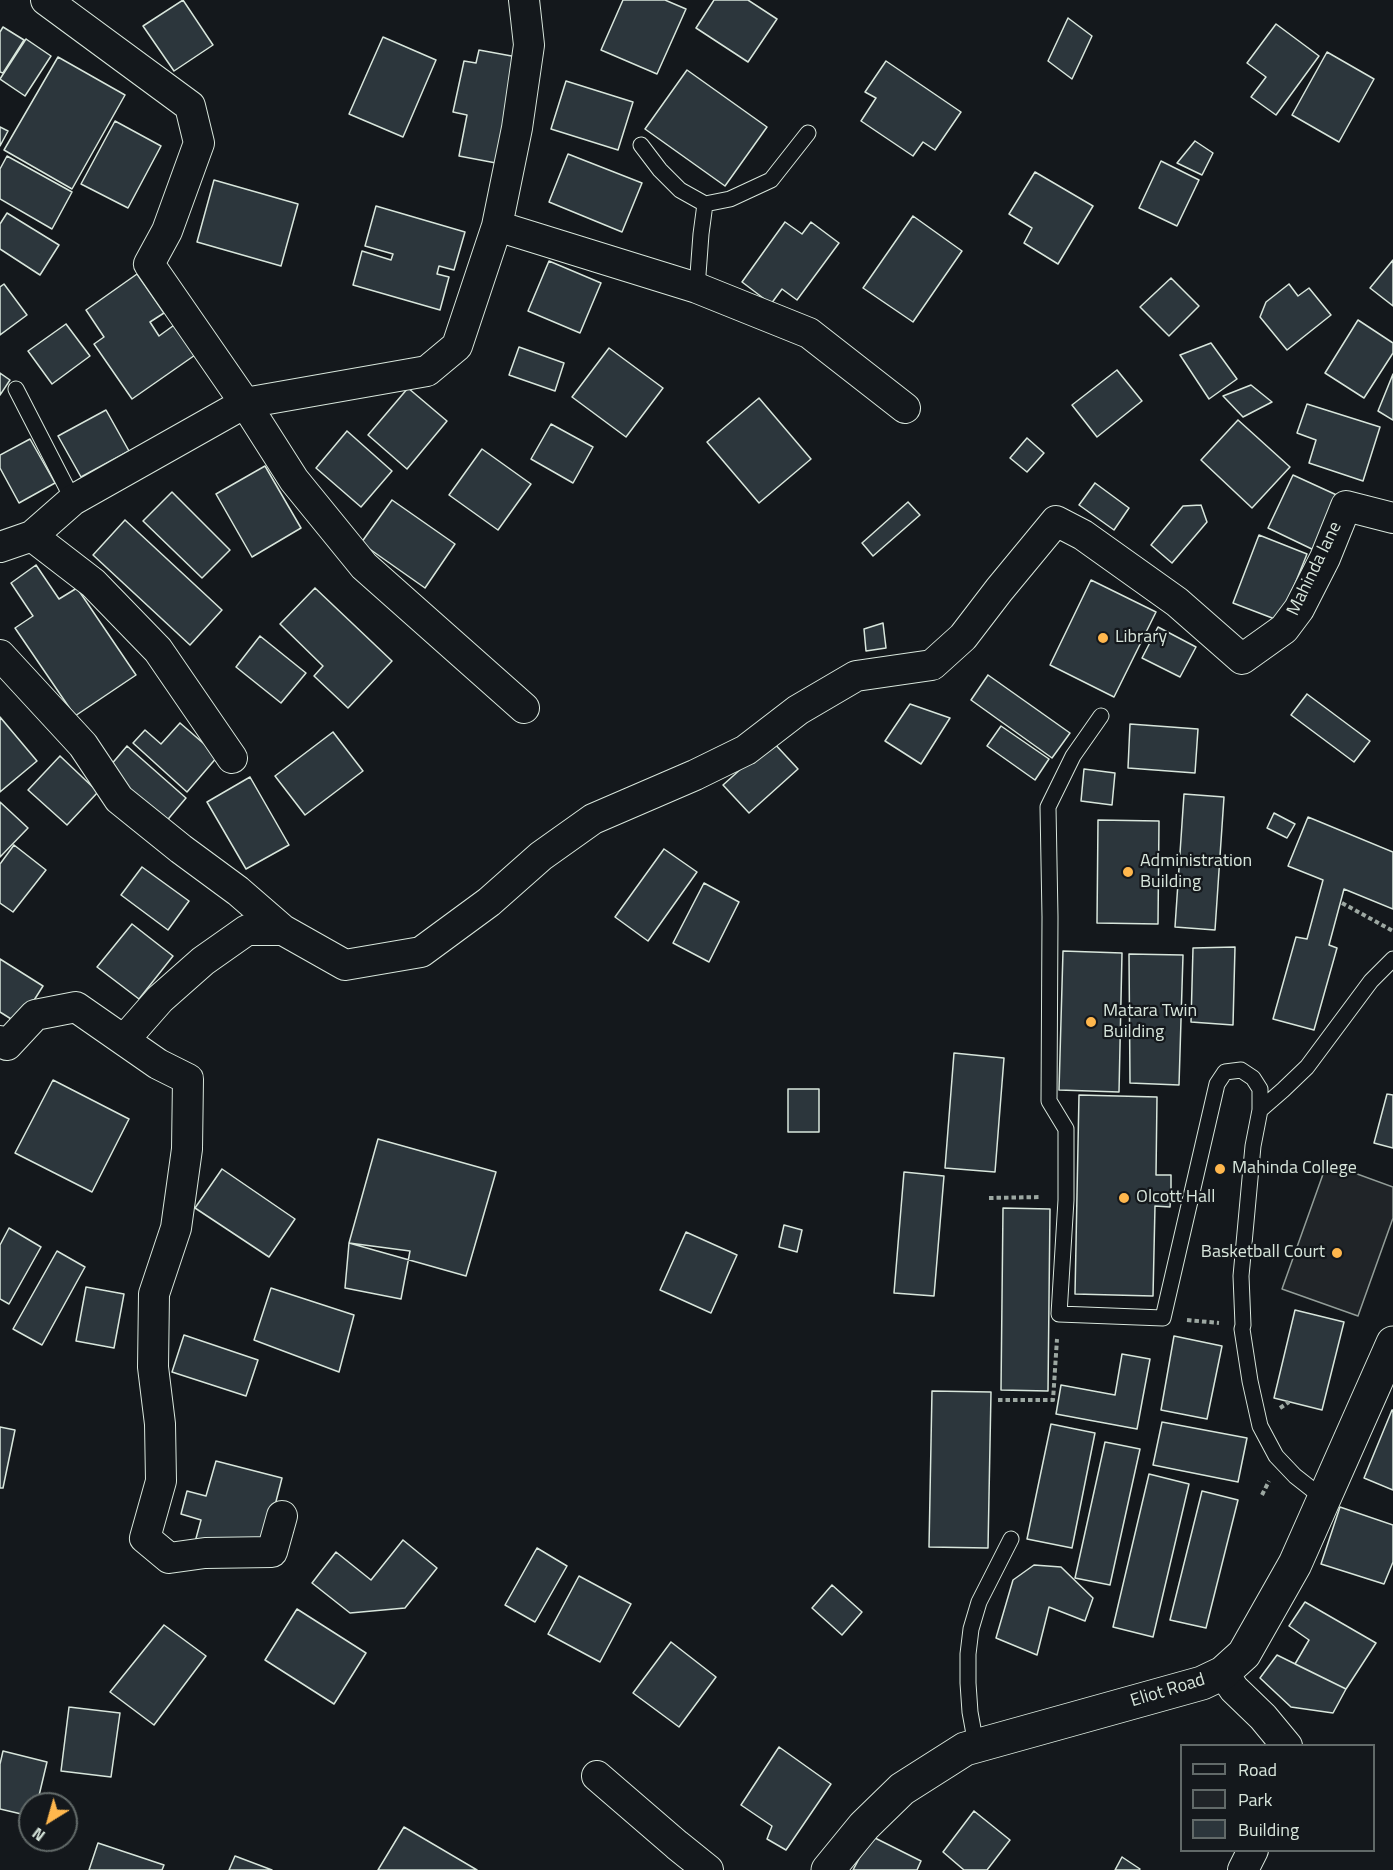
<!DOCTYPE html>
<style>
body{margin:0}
#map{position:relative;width:1393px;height:1870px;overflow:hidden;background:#14181c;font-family:"Titillium Web",sans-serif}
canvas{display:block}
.legend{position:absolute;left:1180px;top:1744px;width:195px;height:108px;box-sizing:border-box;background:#14181c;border:2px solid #626a69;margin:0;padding:8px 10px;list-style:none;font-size:18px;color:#d8e6dc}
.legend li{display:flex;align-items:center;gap:12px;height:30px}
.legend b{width:30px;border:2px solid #626a69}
.north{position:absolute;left:18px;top:1792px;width:60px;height:60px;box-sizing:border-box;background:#14181c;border:2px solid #626a69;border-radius:50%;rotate:217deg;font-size:16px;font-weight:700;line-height:24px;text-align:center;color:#d8e6dc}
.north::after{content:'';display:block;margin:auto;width:21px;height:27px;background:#ffb74d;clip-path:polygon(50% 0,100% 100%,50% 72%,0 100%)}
</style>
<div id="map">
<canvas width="1393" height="1870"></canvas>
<ul class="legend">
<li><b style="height:8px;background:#14181c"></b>Road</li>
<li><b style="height:16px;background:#202428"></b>Park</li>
<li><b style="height:16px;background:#2c363c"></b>Building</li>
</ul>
<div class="north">N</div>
</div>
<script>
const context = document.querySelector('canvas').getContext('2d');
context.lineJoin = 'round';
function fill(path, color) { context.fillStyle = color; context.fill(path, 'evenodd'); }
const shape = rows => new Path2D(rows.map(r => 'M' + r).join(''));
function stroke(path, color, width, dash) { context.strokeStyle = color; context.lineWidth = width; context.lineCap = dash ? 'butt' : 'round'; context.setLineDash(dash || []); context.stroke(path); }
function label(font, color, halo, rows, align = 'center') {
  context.font = font + ' "Titillium Web",sans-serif'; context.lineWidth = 4.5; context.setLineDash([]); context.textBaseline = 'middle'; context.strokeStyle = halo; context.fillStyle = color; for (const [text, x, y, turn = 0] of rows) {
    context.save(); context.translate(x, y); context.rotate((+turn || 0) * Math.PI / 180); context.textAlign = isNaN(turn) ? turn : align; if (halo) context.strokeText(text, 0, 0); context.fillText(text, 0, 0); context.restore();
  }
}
const green = shape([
 [1327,1163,1393,1187,1393,1218,1358,1316,1282,1289,1327,1163]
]);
fill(green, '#202428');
stroke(green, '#939e99', 1.5);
const building = shape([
 [183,0,213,45,174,71,143,26,183,0],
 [623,0,665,0,686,9,657,74,601,50,623,0],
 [714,0,748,0,777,19,748,62,696,28,714,0],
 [1068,18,1092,36,1072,79,1048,61,1068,18],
 [1276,24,1319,56,1276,115,1251,97,1266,77,1247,63,1276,24],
 [3,27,24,40,3,73,0,72,0,32,3,27],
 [383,37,436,60,403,137,349,114,383,37],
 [26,39,51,56,25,96,0,79,26,39],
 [479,50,517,57,496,163,459,156,467,115,453,112,464,61,476,63,479,50],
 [1327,52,1374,79,1339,142,1292,115,1327,52],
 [58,57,125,95,72,189,4,150,58,57],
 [886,61,961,112,935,150,923,142,913,156,861,121,876,98,865,92,886,61],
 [687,70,767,127,725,186,645,129,687,70],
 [566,81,633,102,618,150,551,129,566,81],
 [115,121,161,146,128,208,81,184,115,121],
 [0,127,8,131,0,146,0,127],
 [1195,141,1213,153,1202,175,1177,163,1195,141],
 [568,154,642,183,622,232,549,202,568,154],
 [7,156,72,192,52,229,0,199,0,169,7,156],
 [1161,161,1199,180,1177,226,1139,208,1161,161],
 [1035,172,1093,206,1058,264,1024,243,1032,228,1009,214,1035,172],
 [214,180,298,204,281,266,197,242,214,180],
 [376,206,465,232,454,270,439,266,437,274,449,277,440,310,353,285,362,251,391,260,393,254,365,246,376,206],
 [7,213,59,245,40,275,0,249,0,224,7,213],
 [913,216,962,251,913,322,863,288,913,216],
 [785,222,802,234,811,222,839,243,797,300,782,289,771,304,742,282,785,222],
 [1393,260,1393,306,1370,288,1393,260],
 [549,261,601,283,580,333,528,311,549,261],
 [137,274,164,313,150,322,159,336,177,323,198,353,132,399,94,344,104,337,86,310,137,274],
 [1171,278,1199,306,1169,336,1140,307,1171,278],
 [4,284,27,315,0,335,0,287,4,284],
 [1289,284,1298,296,1309,288,1331,315,1287,350,1260,317,1266,302,1289,284],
 [1358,320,1393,343,1393,353,1364,398,1325,373,1358,320],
 [66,324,90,356,52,384,28,351,66,324],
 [1211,343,1237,379,1209,399,1180,355,1211,343],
 [519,347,564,363,555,391,509,375,519,347],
 [609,348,663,388,626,437,572,397,609,348],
 [1117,370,1142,401,1097,437,1072,405,1117,370],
 [0,373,10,380,0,395,0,373],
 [1393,374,1393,420,1378,411,1393,374],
 [1251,385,1272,402,1243,417,1223,396,1251,385],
 [408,388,447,421,407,469,368,435,408,388],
 [759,398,811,459,759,503,707,442,759,398],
 [1307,404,1380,427,1363,481,1309,463,1316,440,1297,433,1307,404],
 [106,410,129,451,81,477,58,436,106,410],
 [1238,420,1290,467,1252,508,1201,460,1238,420],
 [551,424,593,447,573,483,531,459,551,424],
 [347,431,392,471,361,507,316,468,347,431],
 [1027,438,1044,453,1027,472,1010,458,1027,438],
 [30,439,55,483,19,503,0,468,0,455,30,439],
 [482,449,531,484,498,530,449,495,482,449],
 [265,466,301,528,252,557,216,494,265,466],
 [1293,475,1341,497,1316,551,1268,528,1293,475],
 [1095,483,1129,508,1114,530,1079,505,1095,483],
 [172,492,230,550,202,578,143,521,172,492],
 [392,500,455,544,425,588,361,543,392,500],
 [908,502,920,515,873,556,862,543,908,502],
 [1201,505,1207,522,1172,563,1151,545,1183,506,1201,505],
 [125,520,222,610,190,645,93,555,125,520],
 [1259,535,1307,554,1280,621,1233,603,1259,535],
 [36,565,59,599,77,588,136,675,75,716,15,628,33,616,11,583,36,565],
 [1091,580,1156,612,1114,697,1050,665,1091,580],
 [315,588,392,661,348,708,314,676,323,666,280,624,315,588],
 [883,623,886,648,866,651,864,629,883,623],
 [1158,627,1196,647,1180,677,1142,658,1158,627],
 [260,636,306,673,281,703,236,667,260,636],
 [988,675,1070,733,1052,758,971,700,988,675],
 [1307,694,1370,741,1354,762,1291,715,1307,694],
 [910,704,950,718,921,764,885,741,910,704],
 [0,717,37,761,0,792,0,717],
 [180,723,218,756,187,792,133,743,145,730,161,744,180,723],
 [1130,724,1198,729,1195,773,1128,768,1130,724],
 [1001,726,1049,759,1035,780,987,746,1001,726],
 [333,732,363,771,305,815,275,776,333,732],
 [772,741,798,769,749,813,723,785,772,741],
 [127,746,186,798,164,824,104,773,127,746],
 [60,756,98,792,67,825,28,790,60,756],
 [1084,769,1115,773,1112,805,1081,801,1084,769],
 [250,777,289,845,246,869,207,802,250,777],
 [1184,794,1224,797,1215,930,1175,927,1184,794],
 [0,802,28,828,0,857,0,802],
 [1274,813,1295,824,1287,838,1267,828,1274,813],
 [1308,817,1393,852,1393,909,1344,889,1329,945,1337,948,1314,1030,1273,1019,1296,937,1307,939,1323,880,1288,866,1308,817],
 [1098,820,1159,821,1158,924,1097,923,1098,820],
 [14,845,46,870,13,912,0,903,0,864,14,845],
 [664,849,697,872,648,941,615,917,664,849],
 [142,867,189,901,168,930,121,895,142,867],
 [704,883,739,902,709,962,673,943,704,883],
 [132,924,173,956,139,999,97,967,132,924],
 [1235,947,1233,1025,1191,1022,1193,948,1235,947],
 [1063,951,1122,953,1119,1092,1059,1090,1063,951],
 [1129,954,1183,955,1179,1085,1130,1083,1129,954],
 [0,959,43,986,19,1024,0,1012,0,959],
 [954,1053,1004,1058,995,1172,945,1168,954,1053],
 [53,1080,129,1119,92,1192,15,1153,53,1080],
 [788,1089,819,1089,819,1132,788,1132,788,1089],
 [1387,1094,1393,1095,1393,1148,1374,1143,1387,1094],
 [1079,1095,1157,1097,1156,1175,1171,1175,1171,1191,1170,1207,1155,1206,1153,1296,1075,1294,1079,1095],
 [378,1139,496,1172,466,1276,349,1243,378,1139],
 [222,1169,295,1219,269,1257,195,1208,222,1169],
 [904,1172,944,1176,934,1296,894,1293,904,1172],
 [1003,1208,1050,1209,1048,1391,1001,1390,1003,1208],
 [784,1225,802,1230,797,1252,779,1247,784,1225],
 [9,1228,41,1247,9,1304,0,1299,0,1245,9,1228],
 [686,1232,737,1255,711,1313,660,1290,686,1232],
 [349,1243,410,1251,401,1299,345,1288,349,1243],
 [57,1251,85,1267,42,1345,13,1329,57,1251],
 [86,1287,124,1294,114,1348,76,1341,86,1287],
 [271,1288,354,1315,339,1372,254,1340,271,1288],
 [1295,1310,1344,1322,1322,1410,1274,1398,1295,1310],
 [184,1335,258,1360,246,1396,172,1372,184,1335],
 [1174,1336,1222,1346,1207,1419,1161,1410,1174,1336],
 [1122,1354,1150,1359,1137,1429,1056,1414,1061,1385,1115,1395,1122,1354],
 [932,1391,991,1392,988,1548,929,1547,932,1391],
 [1392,1410,1393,1410,1393,1490,1364,1478,1392,1410],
 [1162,1422,1247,1438,1238,1482,1153,1465,1162,1422],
 [1051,1424,1095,1433,1072,1548,1027,1539,1051,1424],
 [0,1427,15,1430,3,1488,0,1488,0,1427],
 [1105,1442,1140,1449,1110,1585,1075,1578,1105,1442],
 [216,1461,282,1478,261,1560,195,1542,201,1520,181,1514,187,1491,206,1496,216,1461],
 [1149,1474,1189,1484,1153,1637,1113,1627,1149,1474],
 [1202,1491,1238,1500,1206,1628,1170,1620,1202,1491],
 [1340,1507,1393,1525,1393,1562,1384,1584,1321,1564,1340,1507],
 [403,1540,437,1568,405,1608,350,1613,312,1583,336,1552,371,1580,403,1540],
 [537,1548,567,1566,535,1622,505,1605,537,1548],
 [1034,1565,1061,1567,1093,1598,1085,1621,1049,1607,1037,1655,996,1638,1013,1580,1034,1565],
 [579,1576,631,1604,600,1662,548,1634,579,1576],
 [832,1585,862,1612,842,1635,812,1608,832,1585],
 [1305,1602,1376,1643,1346,1689,1295,1664,1309,1640,1289,1626,1305,1602],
 [297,1609,366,1653,334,1704,265,1660,297,1609],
 [164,1625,206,1656,154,1725,110,1692,164,1625],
 [671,1642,716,1677,679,1727,633,1693,671,1642],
 [1277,1655,1346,1689,1333,1713,1291,1707,1260,1678,1277,1655],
 [69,1707,120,1713,111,1777,61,1771,69,1707],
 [779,1747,831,1784,786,1850,767,1839,772,1826,741,1805,779,1747],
 [3,1751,47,1762,37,1804,30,1804,30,1816,0,1809,0,1764,3,1751],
 [974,1811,1010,1840,987,1870,964,1870,943,1852,974,1811],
 [404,1827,477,1870,378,1870,404,1827],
 [871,1836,921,1861,917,1870,853,1870,871,1836],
 [98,1843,164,1865,162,1870,89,1870,98,1843],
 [235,1856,272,1870,229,1870,235,1856],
 [1122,1857,1140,1869,1139,1870,1115,1870,1122,1857]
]);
fill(building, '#2c363c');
stroke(building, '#d8e6dc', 1.5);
const lane = shape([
 [641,145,660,170,680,190,705,204],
 [697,288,701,234,705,204,730,199,771,180,808,133],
 [16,389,73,500],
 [1101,716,1073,756,1048,807,1050,917,1049,1101,1066,1129,1066,1200,1059,1314,1163,1318,1217,1084,1225,1072,1241,1070,1253,1078,1260,1089,1260,1110],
 [1323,1498,1295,1476,1276,1456,1260,1426,1250,1381,1242,1329,1243,1325,1241,1276,1253,1146,1260,1110,1283,1090,1307,1067,1371,981,1393,959],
 [976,1745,970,1712,968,1683,968,1654,971,1629,979,1602,1011,1539]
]);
const street = shape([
 [46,0,190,106,199,143,167,231,149,264,245,403,294,480,364,566,524,708],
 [497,226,697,288,809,333,905,408],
 [32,536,93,583,158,650,232,758],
 [0,547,32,536,73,500,245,403,427,371,457,346,497,226,517,128,529,45,524,0],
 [0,655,83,745,119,799,181,849,238,891,283,930,345,965,421,952,489,902,541,856,593,819,695,775,746,750,798,710,856,676,932,665,963,637,999,590,1056,521,1083,535,1177,602,1242,659,1284,629,1299,609,1325,558,1346,506,1393,518],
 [124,1040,160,999,203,961,247,930,283,930],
 [0,1041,7,1045,35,1015,76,1007,158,1064,188,1079,187,1149,176,1228,154,1294,153,1367,160,1424,161,1481,145,1538,169,1558,205,1553,272,1552,282,1516],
 [1223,1673,1234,1689,1263,1717,1287,1746],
 [597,1776,677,1845,708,1870],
 [1243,1870,1253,1850]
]);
const secondary = shape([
 [828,1870,864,1826,902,1789,965,1749,1202,1683,1223,1673,1244,1654,1295,1564,1393,1343]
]);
stroke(lane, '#d8e6dc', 17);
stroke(street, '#d8e6dc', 32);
stroke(secondary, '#d8e6dc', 35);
stroke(shape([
 [1342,903,1393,931],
 [989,1198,1041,1197],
 [1187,1320,1219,1323],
 [998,1400,1053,1400,1057,1339],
 [1280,1408,1289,1402],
 [1262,1495,1269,1481]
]), '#9da8a2', 4, [4.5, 3]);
stroke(lane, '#14181c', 15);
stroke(street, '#14181c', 30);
stroke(secondary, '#14181c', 33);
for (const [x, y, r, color] of [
 [1103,638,6,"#ffb74d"],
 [1128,872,6,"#ffb74d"],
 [1091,1022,6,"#ffb74d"],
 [1220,1169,6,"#ffb74d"],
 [1124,1198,6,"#ffb74d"],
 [1337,1253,6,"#ffb74d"]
]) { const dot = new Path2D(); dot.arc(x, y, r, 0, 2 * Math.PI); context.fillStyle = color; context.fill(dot); stroke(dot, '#14181c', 2); }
label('18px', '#d8e6dc', '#14181c', [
 ["Mahinda lane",1315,569,-64],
 ["Eliot Road",1168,1691,-17]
]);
label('18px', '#d8e6dc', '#14181c', [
 ["Library",1115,638],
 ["Administration",1140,862],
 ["Building",1140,883],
 ["Matara Twin",1103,1012],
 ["Building",1103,1033],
 ["Mahinda College",1232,1169],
 ["Olcott Hall",1136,1198],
 ["Basketball Court",1325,1253,"right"]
], 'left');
</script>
